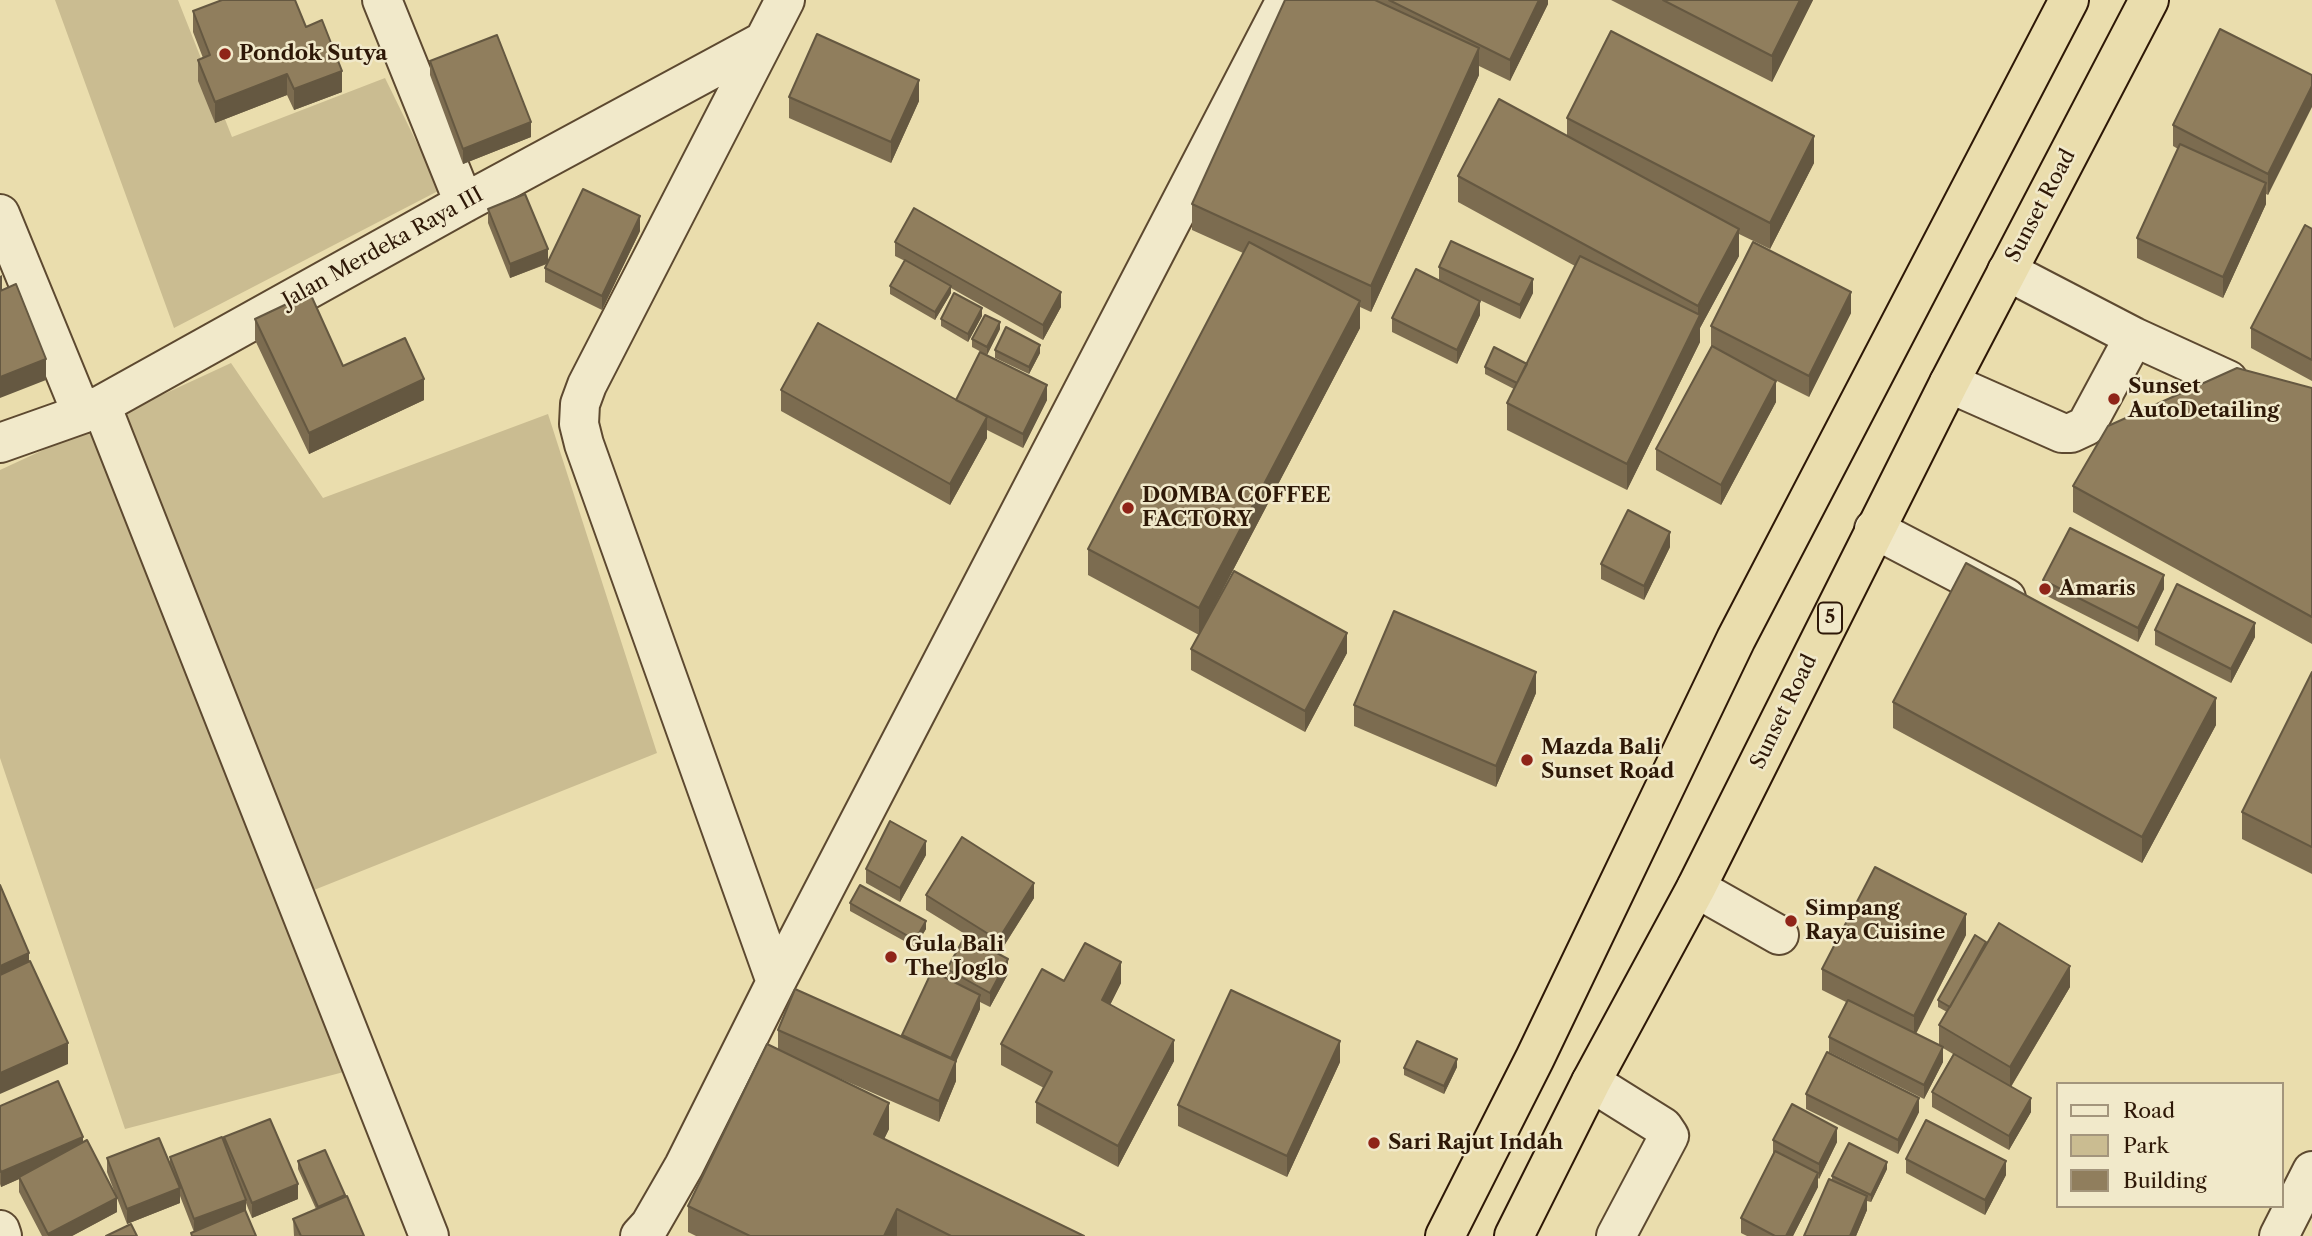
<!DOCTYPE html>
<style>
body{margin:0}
#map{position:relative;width:2312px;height:1236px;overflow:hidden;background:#eaddad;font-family:"Libre Caslon Text",serif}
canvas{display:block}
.legend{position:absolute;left:2056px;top:1082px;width:228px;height:126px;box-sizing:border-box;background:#f1e9ca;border:2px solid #a3957c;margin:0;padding:9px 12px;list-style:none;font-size:21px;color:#2e1807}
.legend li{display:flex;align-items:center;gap:14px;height:35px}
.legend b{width:35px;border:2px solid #a3957c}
</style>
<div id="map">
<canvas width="2312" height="1236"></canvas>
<ul class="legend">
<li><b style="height:9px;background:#f1e9ca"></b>Road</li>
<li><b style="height:19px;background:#cabc91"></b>Park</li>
<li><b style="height:19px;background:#907e5d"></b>Building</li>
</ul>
</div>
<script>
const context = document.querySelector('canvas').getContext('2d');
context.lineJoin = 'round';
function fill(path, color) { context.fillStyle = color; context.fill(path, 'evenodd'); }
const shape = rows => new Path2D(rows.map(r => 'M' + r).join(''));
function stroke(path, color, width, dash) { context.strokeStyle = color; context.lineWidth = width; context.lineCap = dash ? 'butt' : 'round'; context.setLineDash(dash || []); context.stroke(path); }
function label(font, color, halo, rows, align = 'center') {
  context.font = font + ' "Libre Caslon Text",serif'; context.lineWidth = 5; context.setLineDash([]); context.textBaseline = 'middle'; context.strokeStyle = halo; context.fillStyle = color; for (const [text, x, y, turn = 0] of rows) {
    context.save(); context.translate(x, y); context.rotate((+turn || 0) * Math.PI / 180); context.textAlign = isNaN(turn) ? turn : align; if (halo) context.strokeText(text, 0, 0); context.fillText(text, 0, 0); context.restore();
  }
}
fill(shape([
 [55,0,178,0,232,137,385,78,440,190,174,328],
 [231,363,323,498,548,414,657,753,294,898,363,1067,125,1129,0,758,0,470]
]), '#cabc91');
const minor = shape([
 [382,0,464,203],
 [0,214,82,414],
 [2007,271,2134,337,2228,380],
 [1949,383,2062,433,2071,433,2086,426,2134,337],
 [101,405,429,1236],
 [0,443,82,414,101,405,464,203,762,42],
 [1874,529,2006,598],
 [1696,888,1779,935],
 [776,982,584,444,579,424,580,404,587,385,785,0],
 [1591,1082,1663,1127,1669,1136,1616,1236],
 [0,1230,2,1236],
 [640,1236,650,1225,684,1166,776,982,1286,0],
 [2279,1236,2312,1171]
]);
const highway = shape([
 [1445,1236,1535,1058,1736,639,2069,0],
 [1514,1236,1591,1082,1696,888,1949,383,2149,0]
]);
stroke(minor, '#5d4930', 42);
stroke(highway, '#2e1807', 42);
stroke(minor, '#f1e9ca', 38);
stroke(highway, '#eaddad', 38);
fill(shape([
 [1285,0,1548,0,1548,4,1510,81,1479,66,1479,75,1371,312,1360,307,1360,328,1199,635,1088,575,1088,549,1243,253,1192,230,1192,204],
 [1611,0,1813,0,1772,82],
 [193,11,306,27,342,92,294,110,287,95,215,123,198,81,198,60,203,58,193,32],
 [430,61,531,137,463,164,430,75],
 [2312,75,2268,195,2266,194,2266,204,2223,298,2137,258,2137,238,2178,149,2173,146,2173,125],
 [789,97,919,101,891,163,789,118],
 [1567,118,1814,163,1770,249,1739,234,1739,256,1700,328,1700,342,1627,490,1507,430,1507,403,1514,389,1485,374,1485,367,1527,364,1575,266,1458,202,1458,176,1567,136],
 [488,209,548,261,640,231,602,310,545,282,545,268,547,264,510,278,488,223],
 [2312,229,2312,381,2251,348,2251,328],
 [895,242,1061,307,1043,340,951,288,951,293,935,320,890,294,890,286,905,261,895,256],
 [1439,267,1533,293,1520,319,1465,293,1480,315,1457,364,1392,332,1392,318,1439,281],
 [1851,313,1809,397,1755,370,1776,402,1721,505,1656,470,1656,449,1711,347,1711,326],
 [982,316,968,342,941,326,941,319],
 [255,319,343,366,424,400,309,454,255,340],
 [1000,329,987,355,972,347,972,339],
 [995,350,1040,353,1029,374,995,358],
 [2312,388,2312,644,2073,512,2073,486],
 [781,390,956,400,1047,400,1023,448,987,430,987,438,950,505,781,411],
 [1670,547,1644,600,1601,579,1601,564],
 [2043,580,2164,589,2138,642,2043,594],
 [2155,630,2255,637,2231,683,2155,645],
 [1191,649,1347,653,1305,732,1191,670],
 [2312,672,2312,874,2242,839,2242,812],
 [1536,693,1496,787,1354,726,1354,705],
 [1893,702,2216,725,2142,863,1893,728],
 [926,855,900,902,866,883,866,869],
 [926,895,1034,898,999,954,1008,974,990,1007,980,1002,980,1009,956,1060,956,1081,939,1122,816,1068,889,1129,884,1139,1084,1236,696,1236,688,1232,688,1206,778,1049,778,1030,902,1036,902,1035,947,979,947,969,986,947,926,910],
 [850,903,926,929,915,947,850,911],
 [1966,935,1916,1034,1939,1045,1939,1025,1947,1012,1938,1007,1938,1000,1986,945,2070,987,2011,1087,2031,1112,2009,1150,1932,1107,1932,1092,1953,1054,1943,1048,1943,1062,1924,1099,1829,1052,1829,1037,1846,1002,1822,990,1822,969],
 [1064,981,1121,983,1110,1005,1174,1061,1118,1167,1036,1123,1036,1102,1044,1088,1001,1065,1001,1044],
 [1340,1062,1287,1177,1178,1126,1178,1105],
 [1457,1067,1444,1094,1404,1075,1404,1068],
 [1806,1094,1919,1112,1898,1154,1806,1109],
 [0,1106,83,1143,116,1196,107,1172,107,1158,170,1165,170,1157,224,1144,224,1137,298,1199,252,1218,246,1203,246,1213,256,1236,191,1236,191,1233,194,1232,180,1196,180,1203,127,1224,117,1198,117,1212,72,1236,42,1236,19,1192,19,1179,1,1187,0,1184],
 [1773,1140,1837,1142,1819,1179,1818,1178,1818,1187,1793,1236,1747,1236,1741,1233,1741,1218,1773,1154],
 [1906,1159,2006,1175,1985,1215,1906,1173],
 [298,1161,345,1197,364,1236,294,1236,293,1219,316,1209,298,1169],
 [1887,1169,1871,1202,1867,1201,1867,1210,1856,1236,1804,1236,1832,1180,1832,1176]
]), '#7c6c50');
fill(shape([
 [1539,0,1548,0,1548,4,1510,81,1510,60],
 [1800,0,1813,0,1772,82,1772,56],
 [1479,48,1479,75,1371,312,1371,286],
 [342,71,342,92,294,110,294,89],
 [287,74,287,95,215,123,215,102],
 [919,80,919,101,891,163,891,142],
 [2312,86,2312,107,2268,195,2268,174],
 [531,122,531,137,463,164,463,149],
 [1814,136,1814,163,1770,249,1770,223],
 [2266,183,2266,204,2223,298,2223,277],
 [640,216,640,231,602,310,602,296],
 [1739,229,1739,256,1700,328,1700,342,1627,490,1627,464,1698,320,1698,306],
 [548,249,548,263,510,278,510,264],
 [2,275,2,290,0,290,0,276],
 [1533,279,1533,293,1520,319,1520,305],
 [951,286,951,293,935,320,935,312],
 [1061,292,1061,307,1043,340,1043,325],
 [1851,292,1851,313,1809,397,1809,376],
 [1360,301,1360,328,1199,635,1199,608],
 [1480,301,1480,315,1457,364,1457,350],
 [982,308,982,316,968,342,968,334],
 [1000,322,1000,329,987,355,987,347],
 [1040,345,1040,353,1029,374,1029,367],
 [46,359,46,380,0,398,0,377],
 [424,379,424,400,309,454,309,433],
 [1776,381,1776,402,1721,505,1721,485],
 [1047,385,1047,400,1023,448,1023,434],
 [987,417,987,438,950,505,950,484],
 [1670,532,1670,547,1644,600,1644,586],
 [2164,575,2164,589,2138,642,2138,628],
 [2255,623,2255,637,2231,683,2231,669],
 [1347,633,1347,653,1305,732,1305,711],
 [1536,672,1536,693,1496,787,1496,766],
 [2216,698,2216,725,2142,863,2142,837],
 [926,841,926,855,900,902,900,888],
 [1034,883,1034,898,998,955,998,940],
 [1966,914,1966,935,1914,1037,1914,1016],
 [926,921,926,929,915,947,915,940],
 [29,953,29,974,0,986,0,966],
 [1008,959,1008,974,990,1007,990,993],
 [1121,962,1121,983,1102,1021,1102,1000],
 [2070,966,2070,987,2010,1088,2010,1067],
 [980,995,980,1009,951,1073,951,1058],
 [1174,1040,1174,1061,1118,1167,1118,1146],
 [1340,1041,1340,1062,1287,1177,1287,1156],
 [68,1043,68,1064,0,1094,0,1073],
 [1943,1047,1943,1062,1924,1099,1924,1085],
 [1457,1059,1457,1067,1444,1094,1444,1086],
 [956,1061,956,1081,939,1122,939,1101],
 [1919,1098,1919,1112,1898,1154,1898,1140],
 [2031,1098,2031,1112,2009,1150,2009,1136],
 [889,1103,889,1129,874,1160,874,1134],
 [1837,1128,1837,1142,1819,1179,1819,1164],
 [83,1137,83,1151,1,1187,1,1172],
 [2006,1161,2006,1175,1985,1215,1985,1200],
 [1887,1162,1887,1169,1871,1202,1871,1195],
 [1818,1173,1818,1187,1793,1236,1786,1236],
 [298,1184,298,1199,252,1218,252,1203],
 [180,1188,180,1203,127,1224,127,1209],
 [345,1195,345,1203,318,1214,318,1207],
 [1867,1196,1867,1210,1856,1236,1850,1236],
 [117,1198,117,1212,72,1236,48,1236,48,1234],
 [246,1200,246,1214,194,1234,194,1219],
 [897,1209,897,1236,884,1236]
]), '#655841');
const building = shape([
 [222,0,295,0,306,27,322,20,342,71,294,89,287,74,215,102,198,60,210,55,193,11,222,0],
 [1285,0,1375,0,1479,48,1371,286,1192,204,1285,0],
 [1389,0,1539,0,1510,60,1389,0],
 [1663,0,1800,0,1772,56,1663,0],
 [2220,29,2312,75,2312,86,2268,174,2173,125,2220,29],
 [1611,31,1814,136,1770,223,1567,118,1611,31],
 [817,34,919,80,891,142,789,97,817,34],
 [497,35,531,122,463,149,430,61,497,35],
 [1499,99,1739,229,1698,306,1458,176,1499,99],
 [2180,144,2266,183,2223,277,2137,238,2180,144],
 [583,189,640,216,602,296,545,268,583,189],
 [525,194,548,249,510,264,488,209,525,194],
 [914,208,1061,292,1043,325,895,242,914,208],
 [2305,225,2312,229,2312,360,2251,328,2305,225],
 [1451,241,1533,279,1520,305,1439,267,1451,241],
 [1249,242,1360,301,1199,608,1088,549,1249,242],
 [1753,242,1851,292,1809,376,1711,326,1753,242],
 [1580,256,1700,315,1627,464,1507,403,1580,256],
 [905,260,951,286,935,312,890,286,905,260],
 [1416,269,1480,301,1457,350,1392,318,1416,269],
 [16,284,46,359,0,377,0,291,16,284],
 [310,293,343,366,405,338,424,379,309,433,255,319,310,293],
 [954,293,982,308,968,334,941,319,954,293],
 [985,315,1000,322,987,347,972,339,985,315],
 [818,323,987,417,950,484,781,390,818,323],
 [1006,327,1040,345,1029,367,995,350,1006,327],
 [1712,346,1776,381,1721,485,1656,449,1712,346],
 [1494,347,1527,364,1517,383,1485,367,1494,347],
 [980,352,1047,385,1023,434,956,400,980,352],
 [2237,368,2312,388,2312,617,2073,486,2108,426,2237,368],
 [1628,510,1670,532,1644,586,1601,564,1628,510],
 [2070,528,2164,575,2138,628,2043,580,2070,528],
 [1966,563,2216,698,2142,837,1893,702,1966,563],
 [1234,571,1347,633,1305,711,1191,649,1234,571],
 [2177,584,2255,623,2231,669,2155,630,2177,584],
 [1394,611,1536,672,1496,766,1354,705,1394,611],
 [2312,672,2312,847,2242,812,2312,672],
 [890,821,926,841,900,888,866,869,890,821],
 [962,837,1034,883,998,940,926,895,962,837],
 [1875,867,1966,914,1914,1016,1822,969,1875,867],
 [0,885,29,953,0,966,0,885],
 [860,885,926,921,915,940,850,903,860,885],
 [1999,923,2070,966,2010,1067,1939,1025,1999,923],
 [1975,935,1986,942,1950,1007,1938,1000,1975,935],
 [965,936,1008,959,990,993,947,969,965,936],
 [1085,943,1121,962,1102,1000,1174,1040,1118,1146,1036,1102,1052,1072,1001,1044,1042,969,1064,981,1085,943],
 [30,961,68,1043,0,1073,0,975,30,961],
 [932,971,980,995,951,1058,902,1035,932,971],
 [795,989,956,1061,939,1101,778,1030,795,989],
 [1231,990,1340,1041,1287,1156,1178,1105,1231,990],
 [1848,1000,1943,1047,1924,1085,1829,1037,1848,1000],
 [1417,1041,1457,1059,1444,1086,1404,1068,1417,1041],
 [767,1044,889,1103,874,1134,1084,1236,951,1236,897,1209,884,1236,750,1236,688,1206,767,1044],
 [1827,1052,1919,1098,1898,1140,1806,1094,1827,1052],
 [1954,1054,2031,1098,2009,1136,1932,1092,1954,1054],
 [58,1081,83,1137,1,1172,0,1169,0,1106,58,1081],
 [1792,1104,1837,1128,1819,1164,1773,1140,1792,1104],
 [270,1119,298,1184,252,1203,224,1137,270,1119],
 [1926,1120,2006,1161,1985,1200,1906,1159,1926,1120],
 [222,1137,246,1200,194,1219,170,1157,222,1137],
 [159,1138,180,1188,127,1209,107,1158,159,1138],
 [87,1140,117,1198,48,1234,19,1177,87,1140],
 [1849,1143,1887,1162,1871,1195,1832,1176,1849,1143],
 [325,1150,345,1195,318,1207,298,1161,325,1150],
 [1775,1151,1818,1173,1786,1236,1775,1236,1741,1218,1775,1151],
 [1829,1179,1867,1196,1850,1236,1804,1236,1829,1179],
 [347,1196,364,1236,301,1236,293,1219,347,1196],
 [245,1210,256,1236,192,1236,191,1233,245,1210],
 [131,1224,137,1236,106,1236,131,1224]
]);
fill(building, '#907e5d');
stroke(building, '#655841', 2);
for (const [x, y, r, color] of [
 [225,54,7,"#8f2418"],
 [2114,399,7,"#8f2418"],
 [1128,508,7,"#8f2418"],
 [2045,589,7,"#8f2418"],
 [1527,760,7,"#8f2418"],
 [1791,921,7,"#8f2418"],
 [891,957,7,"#8f2418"],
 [1374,1143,7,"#8f2418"]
]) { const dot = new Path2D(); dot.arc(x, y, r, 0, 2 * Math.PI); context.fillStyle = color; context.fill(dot); stroke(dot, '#f1e9ca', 2.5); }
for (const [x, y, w] of [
 [1830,618,24]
]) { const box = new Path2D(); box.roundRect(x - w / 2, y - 15.5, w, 31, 5); context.fillStyle = '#f1e9ca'; context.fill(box); stroke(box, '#2e1807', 2); }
label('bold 19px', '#2e1807', null, [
 ["5",1830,618]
]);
label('bold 21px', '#2e1807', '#f1e9ca', [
 ["Pondok Sutya",239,54],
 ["Sunset",2128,387],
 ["AutoDetailing",2128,411],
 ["DOMBA COFFEE",1142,496],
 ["FACTORY",1142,520],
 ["Amaris",2059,589],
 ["Mazda Bali",1541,748],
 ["Sunset Road",1541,772],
 ["Simpang",1805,909],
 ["Raya Cuisine",1805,933],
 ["Gula Bali",905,945],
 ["The Joglo",905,969],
 ["Sari Rajut Indah",1388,1143]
], 'left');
label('21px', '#2e1807', '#f1e9ca', [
 ["Sunset Road",2041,206,-62],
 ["Jalan Merdeka Raya III",383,248,-29],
 ["Sunset Road",1784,712,-64]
]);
</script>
